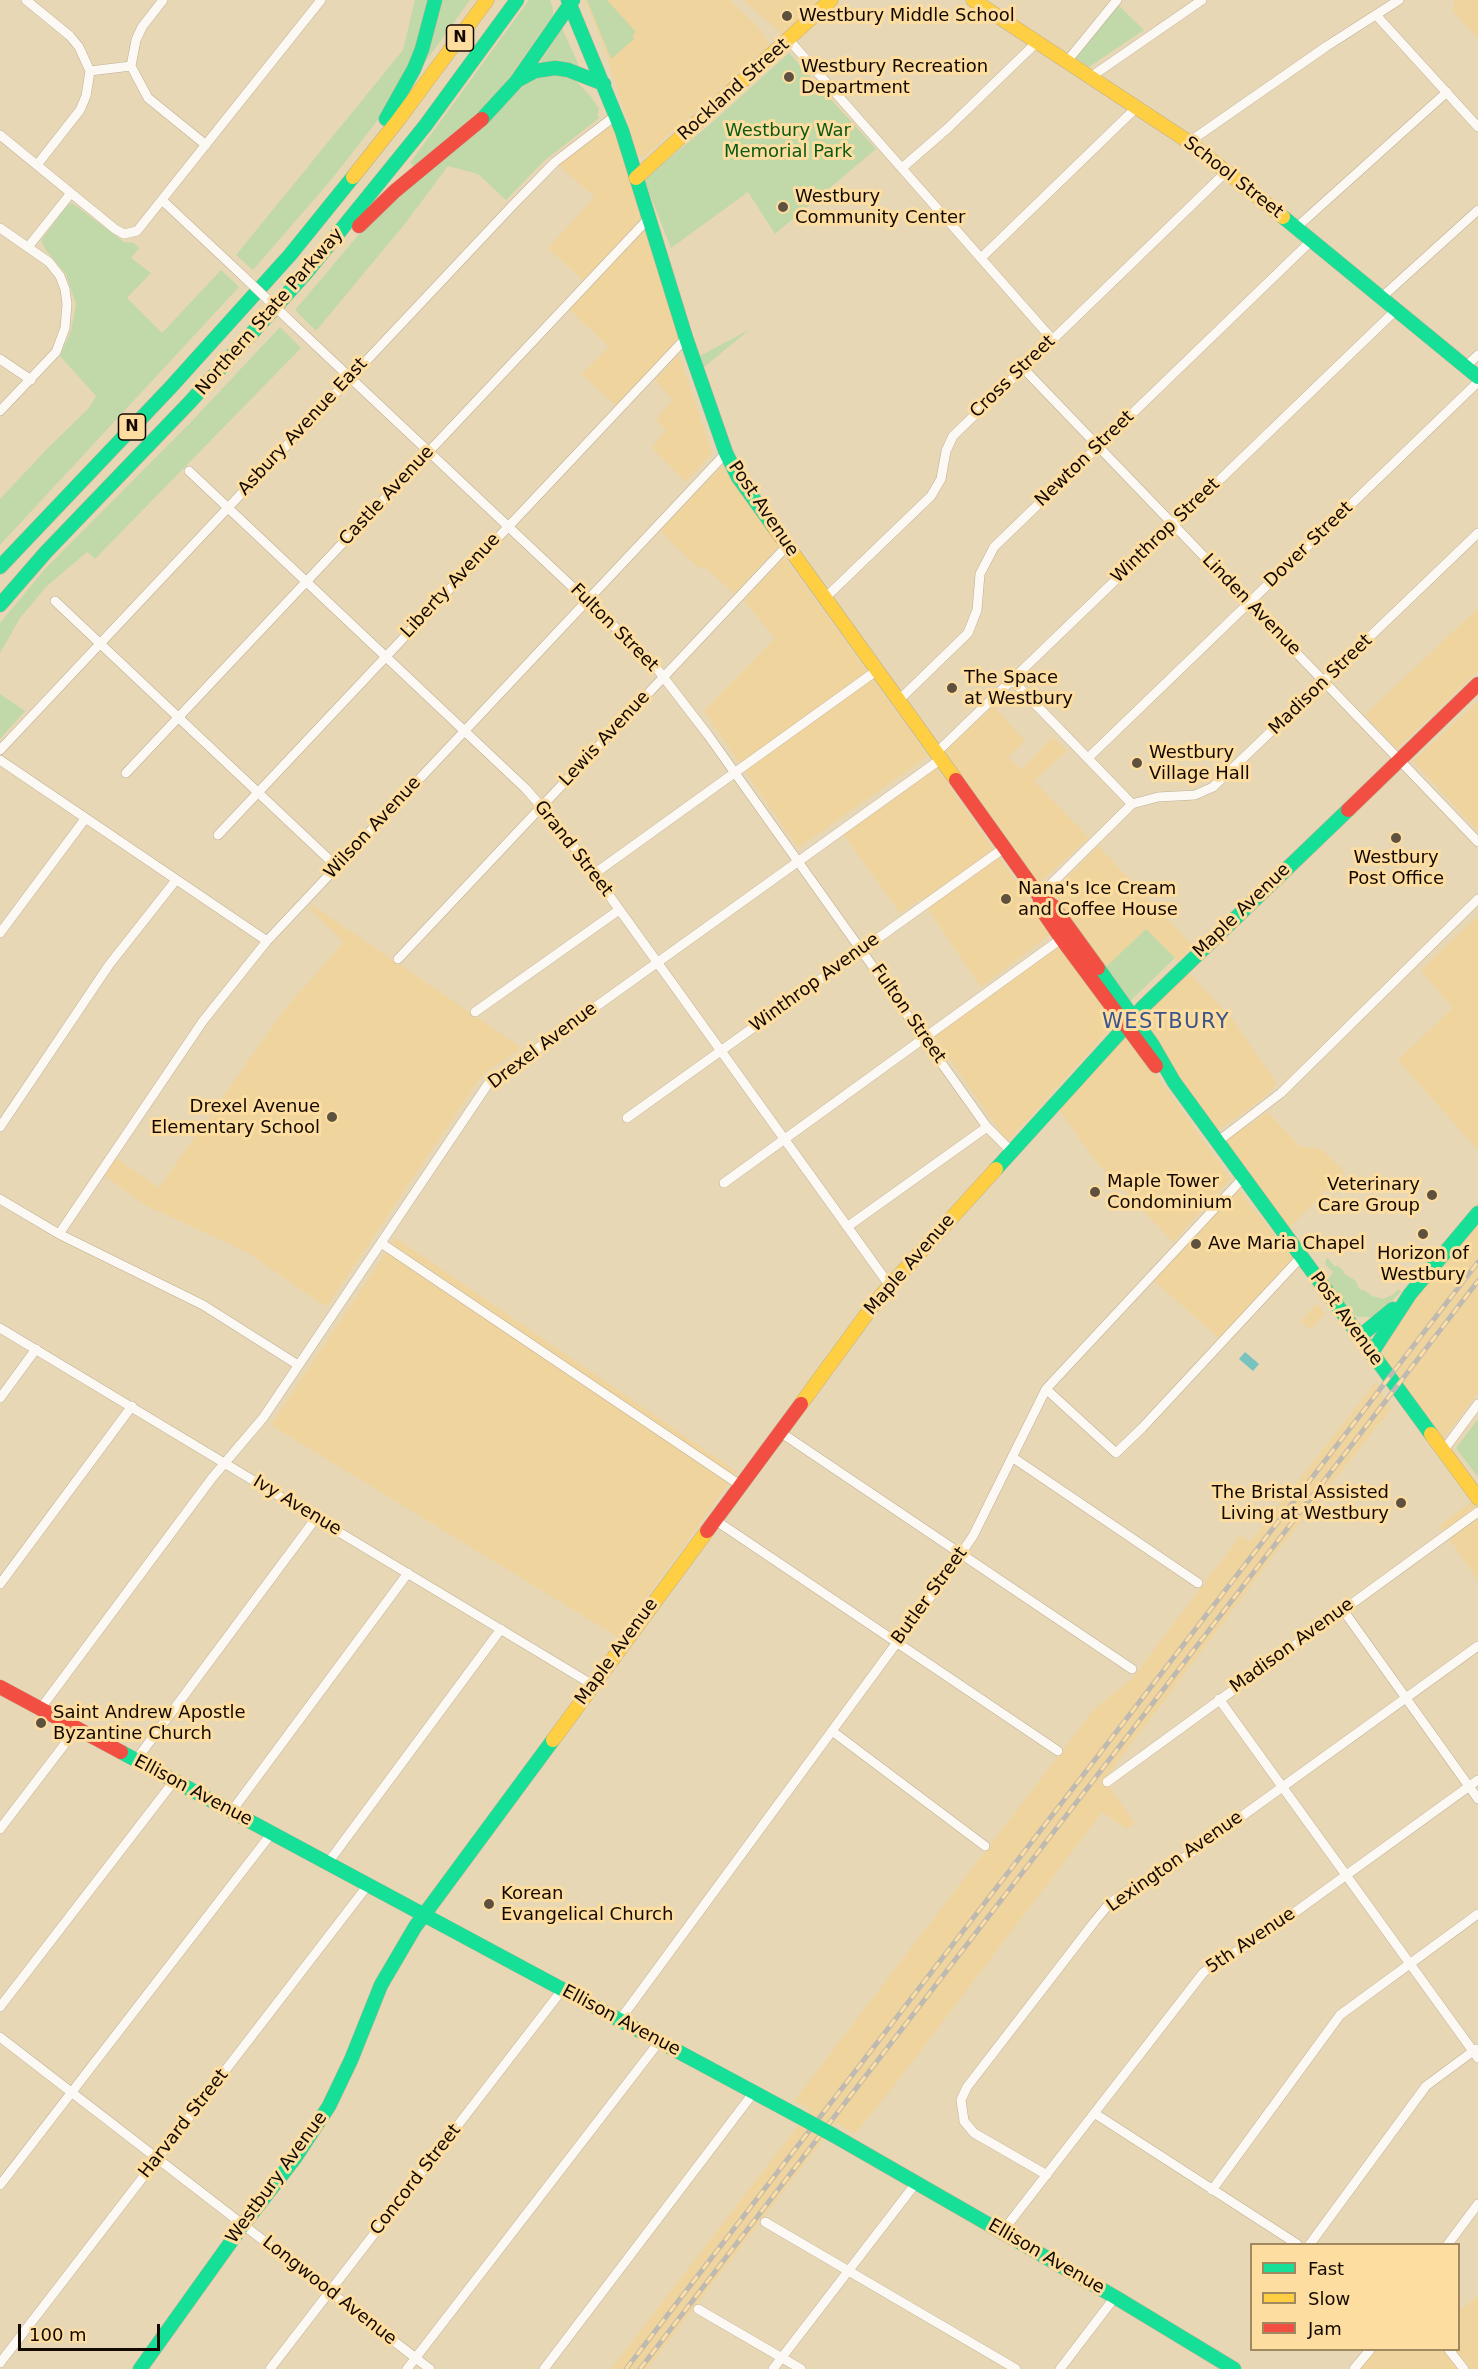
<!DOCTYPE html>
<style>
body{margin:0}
#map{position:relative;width:1478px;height:2369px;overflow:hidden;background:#e8d7b5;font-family:"DejaVu Sans",sans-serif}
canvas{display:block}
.legend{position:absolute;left:1250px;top:2243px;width:210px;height:108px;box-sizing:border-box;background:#fddea0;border:2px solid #a08960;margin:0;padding:8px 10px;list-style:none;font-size:18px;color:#140900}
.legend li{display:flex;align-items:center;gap:12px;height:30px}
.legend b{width:30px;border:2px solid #a08960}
.scale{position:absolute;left:18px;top:2324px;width:142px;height:27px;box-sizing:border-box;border:3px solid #140900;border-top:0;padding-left:8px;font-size:18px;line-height:21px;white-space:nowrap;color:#140900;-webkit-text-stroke:4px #fddea0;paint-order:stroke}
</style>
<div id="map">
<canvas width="1478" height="2369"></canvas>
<ul class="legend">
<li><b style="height:8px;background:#16e098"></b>Fast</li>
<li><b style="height:8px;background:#ffcf43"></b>Slow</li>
<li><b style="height:8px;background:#f24e42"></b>Jam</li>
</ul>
<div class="scale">100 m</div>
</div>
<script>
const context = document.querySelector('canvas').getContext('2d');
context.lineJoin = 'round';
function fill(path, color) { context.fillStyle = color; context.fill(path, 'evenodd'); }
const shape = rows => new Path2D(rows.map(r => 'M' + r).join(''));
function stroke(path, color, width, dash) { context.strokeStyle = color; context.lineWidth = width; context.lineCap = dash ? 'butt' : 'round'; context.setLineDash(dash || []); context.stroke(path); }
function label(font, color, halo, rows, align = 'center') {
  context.font = font + ' "DejaVu Sans",sans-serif'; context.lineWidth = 6; context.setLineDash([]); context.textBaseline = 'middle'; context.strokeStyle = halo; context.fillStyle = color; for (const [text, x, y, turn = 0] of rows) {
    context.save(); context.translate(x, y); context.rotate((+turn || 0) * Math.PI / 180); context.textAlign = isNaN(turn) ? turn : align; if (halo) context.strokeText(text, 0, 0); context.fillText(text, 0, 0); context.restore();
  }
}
fill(shape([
 [585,0,730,0,760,29,770,45,645,156,638,156,603,44],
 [743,0,831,0,789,40],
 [1454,0,1478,0,1478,39,1453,11],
 [615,116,686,338,619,409,582,374,609,347,566,306,587,284,548,248,595,197,555,162],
 [679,354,712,453,686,482,652,448,666,431,656,419,673,400,655,380],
 [722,466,779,546,734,594,704,566,700,569,659,530],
 [784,557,928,756,798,848,704,711,775,638,744,601],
 [1478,608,1478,671,1397,749,1365,715],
 [1478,701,1478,831,1413,761],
 [993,706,1025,741,1008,757,1021,770,1053,737,1067,751,1034,781,1089,838,1039,883,945,751],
 [936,767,1052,933,981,987,921,899,900,913,843,833],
 [1098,846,1193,946,1178,961,1146,929,1106,967,1051,894],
 [312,905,522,1048,482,1075,326,1307,247,1252,145,1205,105,1176,116,1158,159,1188,284,1010,344,942,309,908],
 [1478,916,1478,1150,1398,1060,1453,1008,1421,970],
 [1061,945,1117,1022,1007,1142,933,1034],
 [1188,972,1233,1020,1277,1084,1263,1099,1218,1130,1138,1020],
 [1127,1034,1231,1179,1173,1242,1098,1164,1057,1107],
 [1268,1112,1300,1147,1321,1149,1345,1172,1289,1228,1225,1141],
 [1238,1189,1294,1259,1220,1339,1152,1279],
 [1478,1224,1478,1393,1444,1438,1384,1360,1383,1348,1392,1327],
 [396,1238,737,1472,618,1637,271,1425],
 [1317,1303,1325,1313,1311,1330,1301,1321],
 [1376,1382,1391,1409,1275,1554,1104,1780,1135,1823,1127,1829,1102,1812,893,2087,855,2134,836,2123,647,2369,611,2369,811,2109,794,2101,1095,1708,1131,1680,1241,1535,1250,1542],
 [1478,1497,1478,1581,1440,1525],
 [1478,2296,1478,2369,1357,2369,1372,2350,1458,2350,1459,2310]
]), '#efd49e');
fill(shape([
 [415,0,428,0,413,57,384,112,331,180,253,270,236,255,403,50],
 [438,0,470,0,423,65],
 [529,0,550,0,553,9,553,15,496,97,414,167,410,163],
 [587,0,607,0,636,32,633,35,634,39,611,59],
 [1118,5,1144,30,1089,67,1075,58],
 [562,28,579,66,539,64],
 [789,53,876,149,775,234,748,192,671,248,644,179,707,127],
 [544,71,575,80,592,98,599,109,597,115,599,118,544,161,506,200,478,174,448,166,404,225,316,331,295,310,377,213,515,90],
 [72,203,124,242,134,243,139,248,131,258,151,273,127,298,162,333,221,270,239,287,0,545,0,499,48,448,89,408,96,396,60,356,71,331,76,304,66,274,46,250,41,240,68,205],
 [280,327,301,348,95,559,87,552,46,587,20,618,0,653,0,623,46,568,191,422],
 [749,330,698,372,694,359],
 [0,694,25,711,0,739],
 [1146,929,1175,958,1130,1001,1106,967],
 [1327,1257,1335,1267,1337,1265,1344,1271,1343,1273,1356,1281,1358,1287,1362,1291,1363,1289,1372,1296,1383,1299,1394,1294,1398,1289,1401,1292,1374,1317,1358,1317,1351,1312,1327,1281,1333,1272,1325,1264],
 [1478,1419,1478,1477,1456,1448]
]), '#c1d8a9');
fill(shape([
 [1245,1352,1259,1364,1253,1371,1239,1359]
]), '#78c2bf');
const street = shape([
 [26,0,70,36,79,47,90,71,86,96,80,110,37,165],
 [163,0,142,27,136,40,131,66,148,98,206,145],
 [1376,15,1478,127],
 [789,40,1052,339],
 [1068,60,1117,0],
 [90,71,131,66],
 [1092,76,1202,0],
 [0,135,115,229,124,234,137,231,321,0],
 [1189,142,1327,46,1399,0],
 [902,168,948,128,1037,42],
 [163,201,242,275],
 [1297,227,1447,92],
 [0,228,49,262,60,276,65,289,67,304,65,328,56,352,0,411],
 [28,247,71,193],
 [981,258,1137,107],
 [1382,297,1478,210],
 [290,321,651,661,708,735,987,1127,1011,1151],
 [0,359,31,380],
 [1466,366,1478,355],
 [1023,368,1478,842],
 [189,471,526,789,565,834,890,1286],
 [825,598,931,496,941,479,946,451,953,436,1227,171],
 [55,601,336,866],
 [1012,680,1132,804],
 [898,701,968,633,977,610,980,574,994,547,1312,240],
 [0,750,512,206,555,162,615,116],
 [936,753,1396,310],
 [1088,758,1478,382],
 [0,760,267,941],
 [126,773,648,219],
 [218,835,686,338],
 [594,874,876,671],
 [1039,896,1132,804,1158,797,1195,795,1213,787,1478,533],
 [0,933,85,819],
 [398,959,787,546],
 [475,1012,619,910],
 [627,1118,1004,848],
 [0,1127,109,965,176,880],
 [1217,1142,1281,1093,1478,899],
 [724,1183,1065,936],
 [0,1199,59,1234,203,1305,298,1365],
 [847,1227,987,1127],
 [59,1234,203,1021,267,941,726,453],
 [381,1243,740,1485],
 [0,1328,593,1685],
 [1046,1389,1116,1453,1142,1428,1301,1257],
 [0,1398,36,1349],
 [780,1432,1132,1669],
 [1443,1451,1478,1404],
 [1012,1457,1198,1583],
 [715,1520,1058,1751],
 [0,1584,132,1406],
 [1343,1610,1478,1799],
 [1219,1699,1478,2058],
 [41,1708,212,1478,263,1418,488,1084,941,759],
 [832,1731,985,1846],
 [136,1760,316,1518],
 [1107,1782,1478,1512],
 [231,1812,408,1573],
 [0,1829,77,1728],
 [327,1864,501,1629],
 [0,2007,174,1781],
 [619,2021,945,1577,973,1536,1046,1389,1243,1178],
 [0,2037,430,2369],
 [1094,2113,1297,2244],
 [1047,2175,974,2133,964,2121,961,2100,967,2087,1095,1921,1109,1904,1127,1891,1166,1871,1478,1646],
 [0,2185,271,1834],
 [1212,2190,1340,2015,1478,1914],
 [765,2222,1016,2369],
 [1002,2232,1203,1973,1220,1960,1251,1944,1478,1780],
 [1310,2244,1426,2086,1476,2049],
 [1448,2244,1478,2204],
 [698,2309,801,2369],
 [1449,2350,1464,2369],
 [0,2363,368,1885],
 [270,2369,562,1990],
 [407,2369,659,2042],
 [544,2369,754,2092],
 [773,2369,916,2183],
 [1060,2369,1115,2297],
 [1354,2369,1370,2350]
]);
const fast = shape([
 [568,0,622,131,686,338,726,453,738,477,774,527],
 [520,79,535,71,555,68,568,70,604,84],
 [386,119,414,69,422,49,435,0],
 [482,119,516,82,573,0],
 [1283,217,1478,377],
 [0,567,170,388,290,255,353,177],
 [0,605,46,552,190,402,306,273,425,126,517,0],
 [1098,968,1152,1044,1174,1082,1431,1434],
 [996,1169,1143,1007,1348,810],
 [1359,1337,1393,1309],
 [1371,1354,1410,1294,1478,1213],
 [121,1752,798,2116],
 [833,2135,1115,2297,1234,2369],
 [140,2369,243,2225,295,2158,329,2106,351,2060,381,1985,415,1927,553,1740]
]);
const slow = shape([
 [973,0,1189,142,1283,217],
 [353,177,399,119,487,0],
 [636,178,831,0],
 [774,527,956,780],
 [801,1404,877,1300,996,1169],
 [1431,1434,1478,1498],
 [553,1740,707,1531]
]);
const jam = shape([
 [359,226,395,191,482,119],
 [956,780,1039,896,1053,906,1098,968],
 [1348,810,1478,684],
 [1039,896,1044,913,1061,938,1156,1066],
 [707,1531,801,1404],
 [0,1687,121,1752]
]);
stroke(street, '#bdaf95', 10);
stroke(fast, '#bdaf95', 15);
stroke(slow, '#bdaf95', 15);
stroke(jam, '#bdaf95', 15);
stroke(street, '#fcf9f4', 9);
stroke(fast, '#16e098', 14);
stroke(slow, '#ffcf43', 14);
stroke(jam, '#f24e42', 14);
const rail = shape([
 [626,2369,1478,1262],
 [640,2369,1478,1281]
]);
stroke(rail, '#beb9b1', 5);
stroke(rail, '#fddea0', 3, [9]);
const streetBridge = shape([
 [242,275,290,321]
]);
const fastBridge = shape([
 [798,2116,833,2135]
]);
stroke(streetBridge, '#bdaf95', 10, []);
stroke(fastBridge, '#bdaf95', 15, []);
stroke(streetBridge, '#fcf9f4', 9);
stroke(fastBridge, '#16e098', 14);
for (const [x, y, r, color] of [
 [787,16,6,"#5e513f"],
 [789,77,6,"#5e513f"],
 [783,207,6,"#5e513f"],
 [952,688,6,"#5e513f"],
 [1137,763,6,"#5e513f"],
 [1396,838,6,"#5e513f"],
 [1006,899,6,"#5e513f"],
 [332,1117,6,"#5e513f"],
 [1095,1192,6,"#5e513f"],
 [1432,1195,6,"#5e513f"],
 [1423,1234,6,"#5e513f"],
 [1196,1244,6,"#5e513f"],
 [1401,1503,6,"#5e513f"],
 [41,1723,6,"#5e513f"],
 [489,1904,6,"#5e513f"]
]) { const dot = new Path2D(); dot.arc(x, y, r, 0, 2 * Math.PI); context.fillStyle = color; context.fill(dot); stroke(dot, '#fddea0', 2); }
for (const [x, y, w] of [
 [460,38,27],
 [132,427,27]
]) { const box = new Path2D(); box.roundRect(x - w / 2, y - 13, w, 26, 4.5); context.fillStyle = '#fddea0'; context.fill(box); stroke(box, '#140900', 1.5); }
label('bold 16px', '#140900', null, [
 ["N",460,38],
 ["N",132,427]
]);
label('18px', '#140900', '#fddea0', [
 ["Westbury Middle School",799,16],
 ["Westbury Recreation",801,67],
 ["Department",801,88],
 ["Westbury",795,197],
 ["Community Center",795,218],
 ["The Space",964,678],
 ["at Westbury",964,699],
 ["Westbury",1149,753],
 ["Village Hall",1149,774],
 ["Westbury",1396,858,"center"],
 ["Post Office",1396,879,"center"],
 ["Nana's Ice Cream",1018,889],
 ["and Coffee House",1018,910],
 ["Drexel Avenue",320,1107,"right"],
 ["Elementary School",320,1128,"right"],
 ["Maple Tower",1107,1182],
 ["Condominium",1107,1203],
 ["Veterinary",1420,1185,"right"],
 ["Care Group",1420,1206,"right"],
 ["Ave Maria Chapel",1208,1244],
 ["Horizon of",1423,1254,"center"],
 ["Westbury",1423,1275,"center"],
 ["The Bristal Assisted",1389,1493,"right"],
 ["Living at Westbury",1389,1514,"right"],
 ["Saint Andrew Apostle",53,1713],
 ["Byzantine Church",53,1734],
 ["Korean",501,1894],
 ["Evangelical Church",501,1915]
], 'left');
label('18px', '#140900', '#fddea0', [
 ["Rockland Street",734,90,-42],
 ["School Street",1233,178,38],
 ["Northern State Parkway",270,312,-49],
 ["Cross Street",1013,377,-44],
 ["Asbury Avenue East",303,427,-47],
 ["Newton Street",1085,459,-44],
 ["Castle Avenue",387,496,-47],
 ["Post Avenue",763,509,56],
 ["Winthrop Street",1166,531,-44],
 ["Dover Street",1309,545,-44],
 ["Liberty Avenue",451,586,-47],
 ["Linden Avenue",1251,605,46],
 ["Fulton Street",614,628,45],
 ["Madison Street",1321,685,-44],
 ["Lewis Avenue",605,739,-47],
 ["Wilson Avenue",373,828,-47],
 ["Grand Street",573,849,52],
 ["Maple Avenue",1242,911,-44],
 ["Winthrop Avenue",815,983,-36],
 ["Fulton Street",908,1014,55],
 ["Drexel Avenue",543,1046,-37],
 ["Maple Avenue",910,1265,-49],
 ["Post Avenue",1346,1319,54],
 ["Ivy Avenue",297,1506,31],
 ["Butler Street",930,1596,-54],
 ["Madison Avenue",1292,1646,-36],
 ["Maple Avenue",617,1652,-54],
 ["Ellison Avenue",193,1791,28],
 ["Lexington Avenue",1175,1862,-35],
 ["5th Avenue",1251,1941,-34],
 ["Ellison Avenue",621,2021,28],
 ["Harvard Street",184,2124,-52],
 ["Westbury Avenue",277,2178,-54],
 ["Concord Street",416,2180,-52],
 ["Ellison Avenue",1046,2257,30],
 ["Longwood Avenue",329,2291,38]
]);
label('18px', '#0b5a14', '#fddea0', [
 ["Westbury War",788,131],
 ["Memorial Park",788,152]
]);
context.letterSpacing = '1.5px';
label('21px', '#39548e', '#fddea0', [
 ["WESTBURY",1166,1023]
]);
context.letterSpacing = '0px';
</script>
